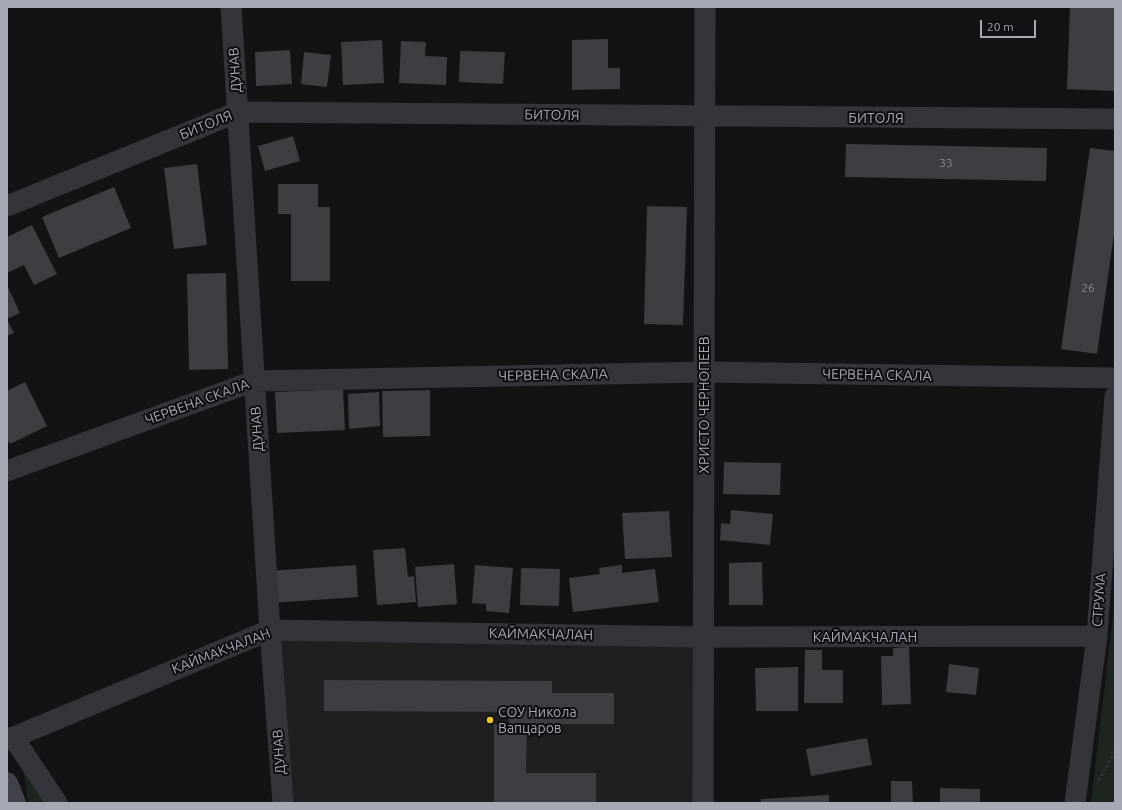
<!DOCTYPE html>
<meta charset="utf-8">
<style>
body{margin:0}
#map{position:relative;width:1122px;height:810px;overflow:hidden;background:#131315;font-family:Ubuntu,sans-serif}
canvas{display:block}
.frame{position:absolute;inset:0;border:8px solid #a5a8b5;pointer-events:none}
.scale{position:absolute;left:980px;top:20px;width:56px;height:18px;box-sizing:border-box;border:2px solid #a5a8b5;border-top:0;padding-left:5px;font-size:12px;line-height:14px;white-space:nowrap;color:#a5a8b5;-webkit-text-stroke:3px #0e0e10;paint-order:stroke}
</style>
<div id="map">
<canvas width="1122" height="810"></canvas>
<div class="frame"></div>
<div class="scale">20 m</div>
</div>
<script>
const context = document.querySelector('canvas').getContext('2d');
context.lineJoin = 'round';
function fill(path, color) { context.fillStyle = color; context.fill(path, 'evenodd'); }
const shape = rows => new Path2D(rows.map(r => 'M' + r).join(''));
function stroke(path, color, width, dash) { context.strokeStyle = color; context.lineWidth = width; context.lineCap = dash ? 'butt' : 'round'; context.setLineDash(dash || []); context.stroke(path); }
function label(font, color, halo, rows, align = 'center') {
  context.font = font + ' Ubuntu,sans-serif'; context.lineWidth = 4; context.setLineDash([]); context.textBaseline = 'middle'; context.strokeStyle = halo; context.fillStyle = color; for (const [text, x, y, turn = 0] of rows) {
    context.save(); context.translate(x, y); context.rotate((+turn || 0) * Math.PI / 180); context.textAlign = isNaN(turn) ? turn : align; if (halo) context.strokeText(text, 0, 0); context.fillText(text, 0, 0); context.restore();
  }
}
fill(shape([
 [270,630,703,637,703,803,283,803]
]), '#1f1f22');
fill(shape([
 [1115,598,1115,803,1091,803],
 [23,769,45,803,28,803]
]), '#1d251f');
fill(shape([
 [1070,7,1115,7,1115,91,1067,89],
 [608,39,608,68,620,68,620,89,572,90,572,40],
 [382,40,384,83,343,85,341,42],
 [401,41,426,42,425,56,447,57,446,85,399,83],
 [290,50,292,84,256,86,255,52],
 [460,51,505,52,503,84,459,82],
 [304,52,331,55,327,87,301,84],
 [293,136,300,161,265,171,258,146],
 [846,144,1047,148,1046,181,845,177],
 [1090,148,1115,151,1115,227,1097,354,1061,349],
 [197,164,207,245,174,249,164,168],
 [278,184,318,184,318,207,330,207,330,281,291,281,291,214,278,214],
 [114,187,131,228,59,258,42,217],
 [647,206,687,207,683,325,644,324],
 [32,225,57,274,34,285,24,265,7,273,7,237],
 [226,273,228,369,189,370,187,274],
 [7,285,20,313,7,319,14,333,7,336],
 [25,382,47,426,10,444,7,439,7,391],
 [343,389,345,430,277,433,275,392],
 [430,390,430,436,383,437,382,391],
 [379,392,380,426,349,429,348,394],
 [724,462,781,463,780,495,723,494],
 [731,510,773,514,770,545,720,540,721,523,730,524],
 [669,511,672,557,625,559,622,513],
 [405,548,408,577,414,576,416,602,377,605,373,550],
 [762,562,763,605,729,605,729,563],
 [454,564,457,604,418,607,415,567],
 [356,565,358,597,271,603,268,571],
 [475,565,513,568,509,613,486,611,486,604,472,603],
 [622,565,622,573,655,569,659,602,573,612,569,578,600,574,599,568],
 [521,568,560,569,559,606,520,605],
 [909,647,911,704,882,705,881,656,893,656,893,648],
 [805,650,822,650,822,670,843,670,843,703,804,703],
 [949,664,979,668,976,695,946,692],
 [798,667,798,711,756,711,755,668],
 [324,680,552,681,552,693,614,693,614,724,527,724,526,773,596,773,596,803,494,803,494,724,509,724,509,712,324,711],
 [867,738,872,765,811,776,806,749],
 [891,781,912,781,913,803,891,803],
 [940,788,980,789,980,803,940,803],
 [829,795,829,803,761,803,761,799]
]), '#3d3d42');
stroke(shape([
 [1099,780,1115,751]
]), '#3a3b41', 2.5, [2, 3]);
stroke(shape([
 [231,7,270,630,283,803],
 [7,206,238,112,1115,119],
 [7,471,254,381,704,372,1115,378],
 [13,737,57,803],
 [7,740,270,630,703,637,1097,636],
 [703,803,705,7],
 [1075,803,1097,636,1115,396]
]), '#34343a', 21);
stroke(shape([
 [7,783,15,803]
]), '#42434a', 22);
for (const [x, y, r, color] of [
 [490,720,4,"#f1c72f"]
]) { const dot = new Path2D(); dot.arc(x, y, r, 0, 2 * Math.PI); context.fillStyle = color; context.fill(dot); stroke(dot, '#0e0e10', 1.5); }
label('12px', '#8b8d98', null, [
 ["33",946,163],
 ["26",1088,288]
]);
label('14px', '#a5a8b5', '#0e0e10', [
 ["ДУНАВ",235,70,-94],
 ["БИТОЛЯ",552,115,1],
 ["БИТОЛЯ",876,118],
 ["БИТОЛЯ",206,125,-22],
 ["ЧЕРВЕНА СКАЛА",553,375,-1],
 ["ЧЕРВЕНА СКАЛА",877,375,1],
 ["ЧЕРВЕНА СКАЛА",197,402,-20],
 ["ХРИСТО ЧЕРНОПЕЕВ",704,405,-90],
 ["ДУНАВ",257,429,-94],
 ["СТРУМА",1099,600,-86],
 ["КАЙМАКЧАЛАН",541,634,1],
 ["КАЙМАКЧАЛАН",865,637],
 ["КАЙМАКЧАЛАН",221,651,-21],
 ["ДУНАВ",279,752,-94]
]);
label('14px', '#a5a8b5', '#0e0e10', [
 ["СОУ Никола",498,712],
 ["Вапцаров",498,728]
], 'left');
</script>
